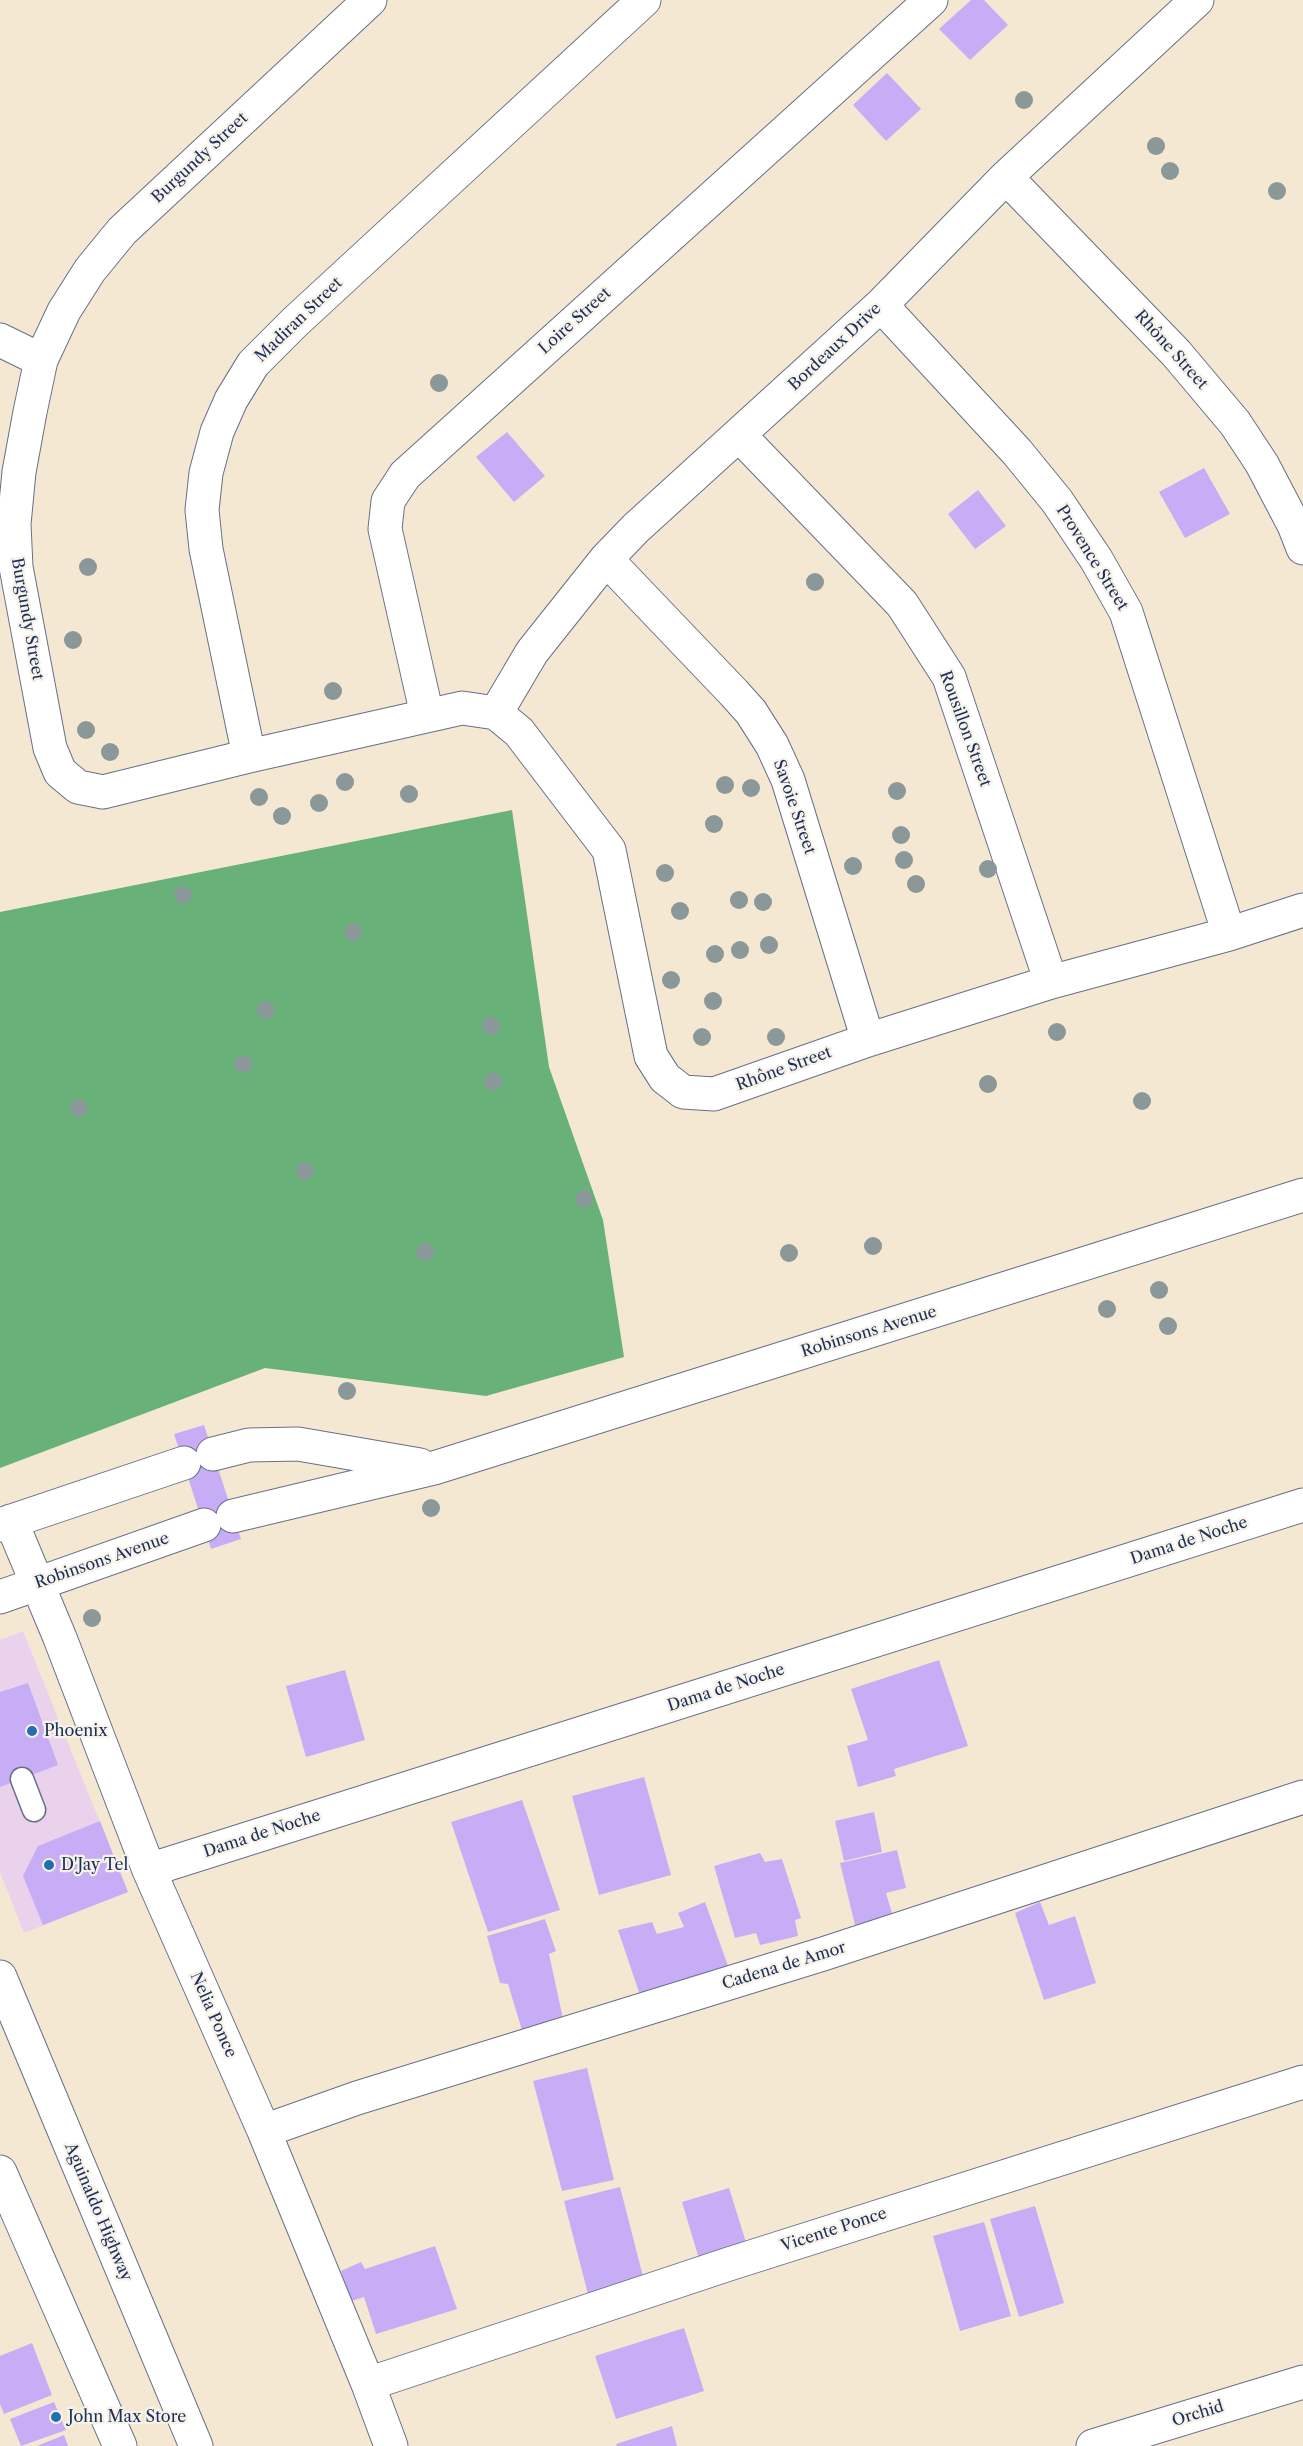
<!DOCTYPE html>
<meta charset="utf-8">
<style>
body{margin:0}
canvas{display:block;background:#f4e8d3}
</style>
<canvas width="1303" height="2446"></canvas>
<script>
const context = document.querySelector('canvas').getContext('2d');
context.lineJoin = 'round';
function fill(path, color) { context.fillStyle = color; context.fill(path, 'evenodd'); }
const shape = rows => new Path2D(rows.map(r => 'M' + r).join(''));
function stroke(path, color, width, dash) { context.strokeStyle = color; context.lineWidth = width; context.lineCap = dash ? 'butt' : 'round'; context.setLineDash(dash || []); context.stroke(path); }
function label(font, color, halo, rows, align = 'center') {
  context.font = font + ' "Libre Caslon Text",serif'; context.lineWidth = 4.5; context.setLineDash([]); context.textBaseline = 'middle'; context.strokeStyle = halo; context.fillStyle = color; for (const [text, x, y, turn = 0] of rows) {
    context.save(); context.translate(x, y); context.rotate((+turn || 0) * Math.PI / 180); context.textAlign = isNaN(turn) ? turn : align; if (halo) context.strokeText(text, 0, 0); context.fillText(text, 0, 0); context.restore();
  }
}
fill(shape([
 [23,1631,128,1892,24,1933,0,1872,0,1640]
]), '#ead1ec');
fill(shape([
 [512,810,549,1067,603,1220,624,1357,486,1396,265,1368,0,1468,0,912]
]), '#68b279');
fill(shape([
 [971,0,984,0,1008,25,970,60,939,29],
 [887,73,921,109,886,141,853,105],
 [507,432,545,476,514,502,476,457],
 [1204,468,1230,514,1185,538,1159,492],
 [978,490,1006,526,975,549,948,514],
 [204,1425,241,1539,211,1549,174,1434],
 [939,1660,968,1746,894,1769,896,1776,858,1787,847,1746,868,1740,851,1689],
 [345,1670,365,1740,306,1757,286,1686],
 [28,1683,58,1765,0,1787,0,1692],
 [644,1777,671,1875,599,1895,572,1796],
 [522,1800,560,1910,488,1932,451,1822],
 [874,1812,882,1852,844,1861,835,1821],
 [100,1821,128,1892,43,1925,23,1876,38,1846],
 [897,1850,906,1888,886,1893,894,1920,856,1929,840,1863],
 [760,1853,765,1862,782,1859,801,1918,795,1920,798,1936,760,1945,756,1933,735,1938,714,1866],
 [705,1902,731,1974,641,1998,618,1930,652,1922,657,1934,684,1927,678,1913],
 [1040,1902,1049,1925,1075,1916,1096,1983,1044,2000,1015,1913],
 [545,1919,556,1951,549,1954,565,2028,525,2040,508,1984,500,1983,487,1936],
 [587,2068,614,2180,562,2191,533,2081],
 [620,2187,646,2288,590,2302,564,2201],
 [729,2188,750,2255,702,2269,682,2202],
 [1035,2206,1064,2303,1019,2317,990,2219],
 [984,2222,1011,2316,960,2331,933,2236],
 [435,2246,457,2309,376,2334,364,2297,351,2301,341,2271,361,2262,365,2269],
 [684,2328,704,2391,616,2419,595,2356],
 [32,2343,52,2395,4,2414,0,2404,0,2356],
 [54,2402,66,2430,21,2446,10,2419],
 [672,2426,677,2446,617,2446,616,2444],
 [64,2435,68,2446,37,2446]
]), '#c7adf5');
const lane = shape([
 [22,1779,34,1810]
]);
const street = shape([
 [370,0,122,231,90,270,64,311,41,360,30,412,19,472,14,524,16,567,50,748,60,772,78,787,103,792,249,756,462,708,496,713],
 [1006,177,1176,353,1235,423,1262,464,1294,525,1303,548],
 [881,305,1017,452,1057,501,1096,559,1126,612,1229,934],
 [0,340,41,360],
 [739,435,902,604,949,677,1051,982],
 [606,559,734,693,751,712,772,745,788,780,868,1040],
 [496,713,519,732,609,850,651,1056,665,1078,683,1092,714,1094,868,1040,1051,982,1229,934,1303,910],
 [496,713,532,652,606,559,636,528,881,305,1006,177,1197,0],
 [427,715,385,529,388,501,405,475,931,0],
 [249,756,206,549,202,510,206,473,217,432,231,400,253,364,295,322,644,0],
 [213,1454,249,1445,298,1444,420,1465],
 [233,1516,434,1468,1303,1195],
 [11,1521,60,1638,149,1870,264,2131,368,2384,391,2446],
 [0,1525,184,1463],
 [0,1597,204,1525],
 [149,1870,1303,1505],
 [264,2131,357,2098,823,1954,1303,1797],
 [368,2384,729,2264,1303,2082],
 [1093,2446,1303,2382]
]);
const highway = shape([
 [0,1977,196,2446],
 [0,2172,120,2446]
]);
stroke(lane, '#677087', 25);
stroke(street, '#677087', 35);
stroke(highway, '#677087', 35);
stroke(lane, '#fff', 22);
stroke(street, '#fff', 33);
stroke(highway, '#fff', 33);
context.fillStyle = '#8a9899';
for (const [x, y] of [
 [1024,100],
 [1156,146],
 [1170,171],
 [1277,191],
 [439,383],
 [88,567],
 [815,582],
 [73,640],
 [333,691],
 [86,730],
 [110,752],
 [345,782],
 [725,785],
 [751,788],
 [897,791],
 [409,794],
 [259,797],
 [319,803],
 [282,816],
 [714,824],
 [901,835],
 [904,860],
 [853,866],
 [988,869],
 [665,873],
 [916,884],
 [183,895],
 [739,900],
 [763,902],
 [680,911],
 [353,932],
 [769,945],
 [740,950],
 [715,954],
 [671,980],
 [713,1001],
 [266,1010],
 [491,1026],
 [1057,1032],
 [702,1037],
 [776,1037],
 [243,1064],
 [493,1082],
 [988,1084],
 [1142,1101],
 [79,1108],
 [305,1171],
 [584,1199],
 [873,1246],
 [425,1252],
 [789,1253],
 [1159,1290],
 [1107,1309],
 [1168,1326],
 [347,1391],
 [431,1508],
 [92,1618]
]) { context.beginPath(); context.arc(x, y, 9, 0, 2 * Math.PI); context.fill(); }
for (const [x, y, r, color] of [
 [32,1731,6,"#1f6fb2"],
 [49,1865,6,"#1f6fb2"],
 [56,2417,6,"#1f6fb2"]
]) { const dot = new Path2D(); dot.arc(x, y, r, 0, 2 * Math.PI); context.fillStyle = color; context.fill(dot); stroke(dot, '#f7f3e8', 2); }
label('16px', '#1b2f5e', '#f7f3e8', [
 ["Burgundy Street",200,158,-43],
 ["Madiran Street",299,320,-44],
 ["Loire Street",575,321,-42],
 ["Bordeaux Drive",835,347,-43],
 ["Rhône Street",1171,350,48],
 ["Provence Street",1092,558,58],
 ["Burgundy Street",27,619,80],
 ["Rousillon Street",965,729,70],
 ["Savoie Street",794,807,71],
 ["Rhône Street",784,1069,-20],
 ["Robinsons Avenue",869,1332,-17],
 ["Dama de Noche",1189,1541,-18],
 ["Robinsons Avenue",102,1561,-19],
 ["Dama de Noche",726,1688,-18],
 ["Dama de Noche",262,1834,-18],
 ["Cadena de Amor",784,1966,-17],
 ["Nelia Ponce",213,2015,66],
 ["Aguinaldo Highway",98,2212,67],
 ["Vicente Ponce",834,2230,-18],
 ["Orchid",1198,2414,-17]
]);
label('16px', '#1b2f5e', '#f7f3e8', [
 ["Phoenix",44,1731],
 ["D'Jay Tel",61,1865],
 ["John Max Store",68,2417]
], 'left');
</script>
